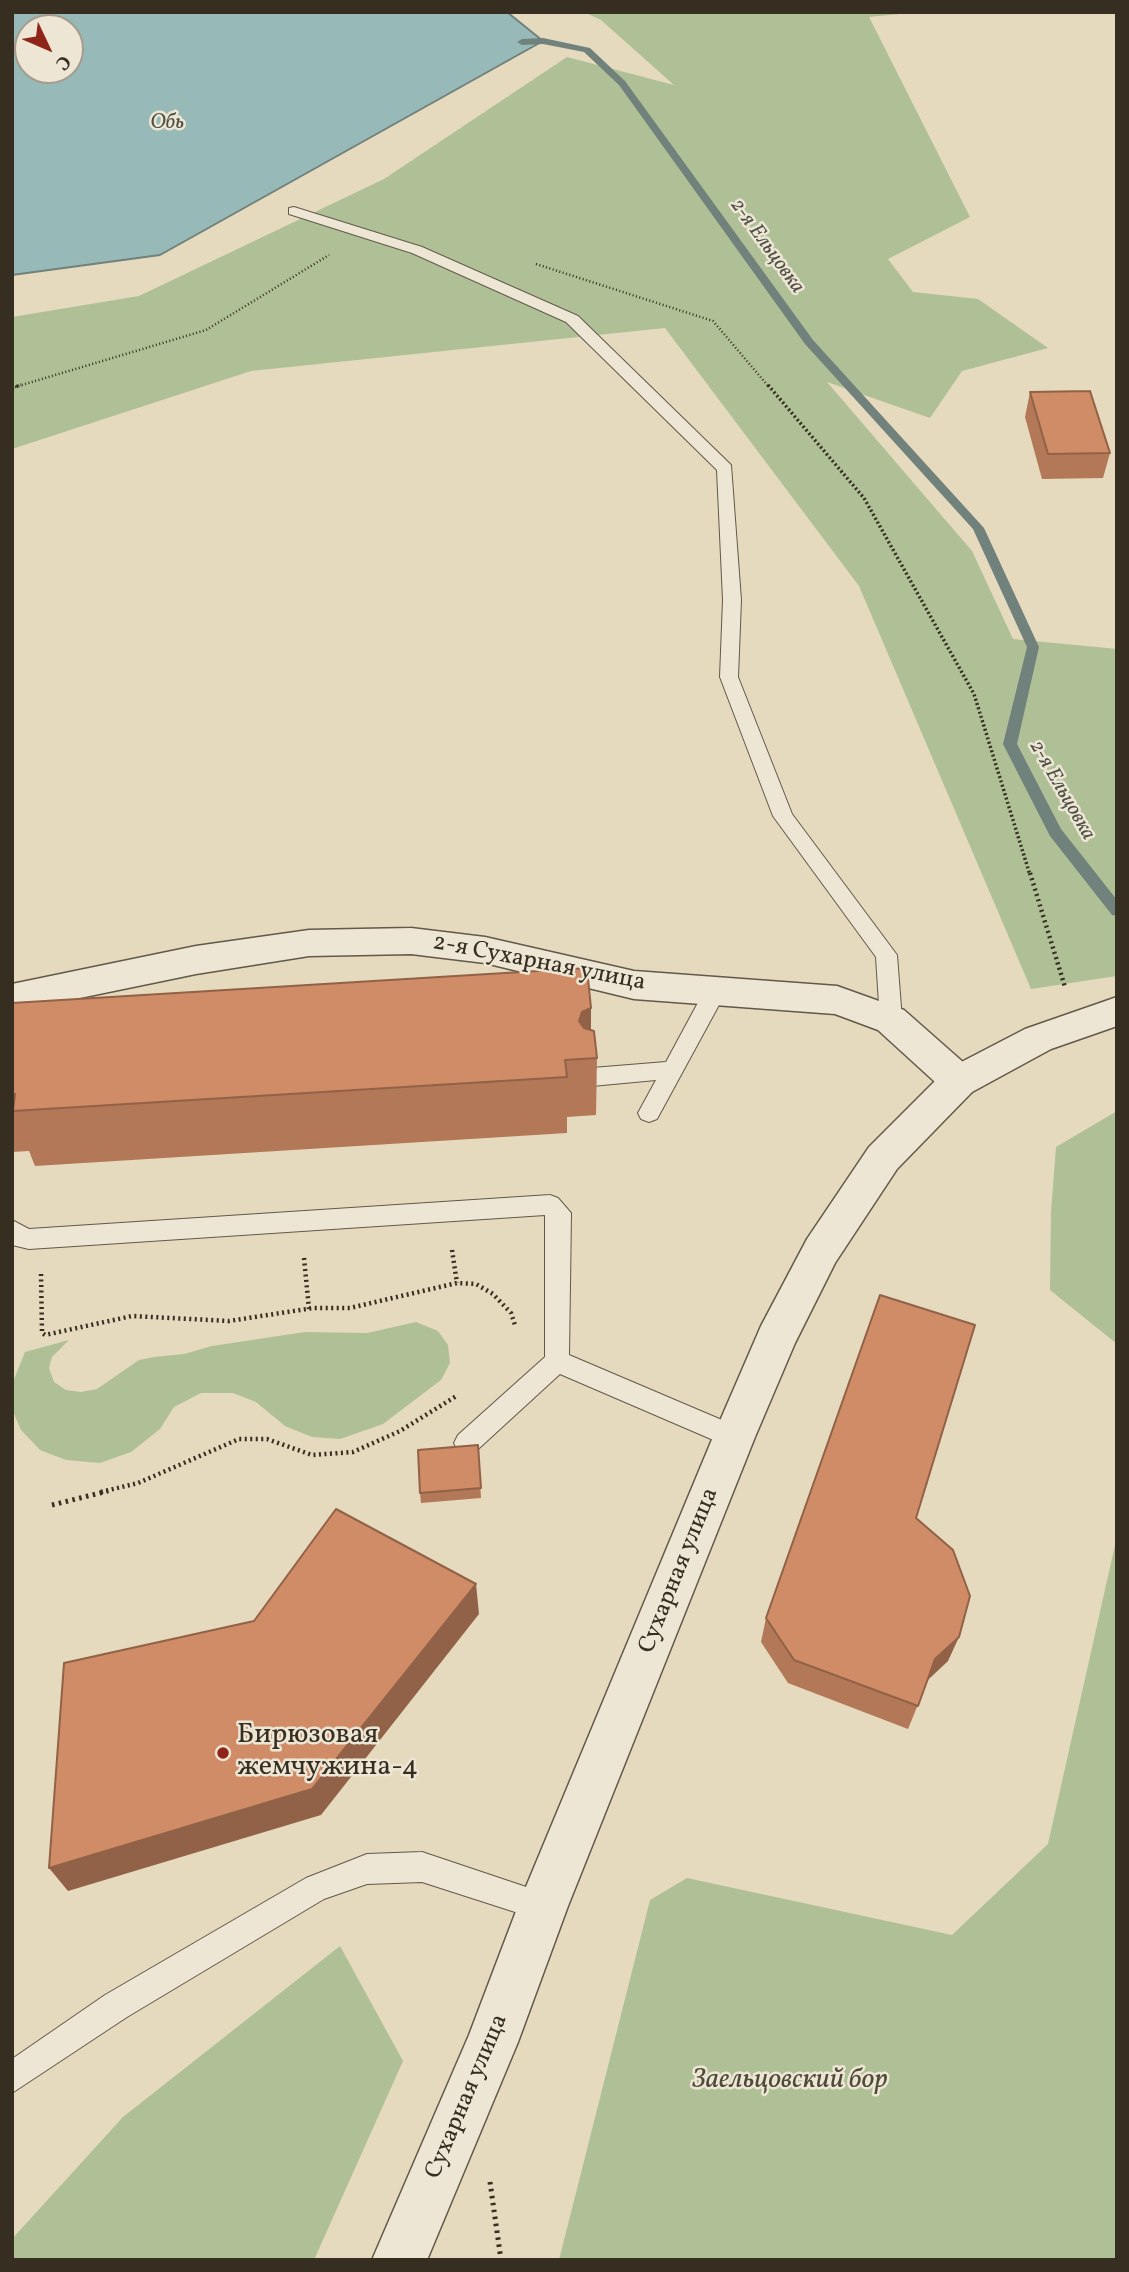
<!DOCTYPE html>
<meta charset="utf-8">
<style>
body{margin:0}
#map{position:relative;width:1129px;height:2272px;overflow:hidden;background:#e5d9be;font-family:Vollkorn,serif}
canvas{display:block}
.frame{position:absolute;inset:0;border:14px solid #372e22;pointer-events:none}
.north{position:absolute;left:14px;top:14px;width:70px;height:70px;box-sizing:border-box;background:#eee6d5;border:2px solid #a59c8d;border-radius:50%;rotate:134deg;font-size:19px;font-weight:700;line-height:28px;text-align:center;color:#372e22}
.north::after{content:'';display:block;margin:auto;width:24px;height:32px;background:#8f2418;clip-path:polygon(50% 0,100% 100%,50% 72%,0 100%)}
</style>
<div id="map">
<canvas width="1129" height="2272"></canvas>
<div class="frame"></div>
<div class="north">С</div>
</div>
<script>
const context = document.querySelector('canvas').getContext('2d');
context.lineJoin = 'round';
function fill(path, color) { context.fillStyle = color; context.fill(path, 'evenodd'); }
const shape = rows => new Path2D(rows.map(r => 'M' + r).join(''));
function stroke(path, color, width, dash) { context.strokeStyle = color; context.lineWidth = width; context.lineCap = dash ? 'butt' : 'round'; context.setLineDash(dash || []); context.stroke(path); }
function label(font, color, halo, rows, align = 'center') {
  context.font = font + ' Vollkorn,serif'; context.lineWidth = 5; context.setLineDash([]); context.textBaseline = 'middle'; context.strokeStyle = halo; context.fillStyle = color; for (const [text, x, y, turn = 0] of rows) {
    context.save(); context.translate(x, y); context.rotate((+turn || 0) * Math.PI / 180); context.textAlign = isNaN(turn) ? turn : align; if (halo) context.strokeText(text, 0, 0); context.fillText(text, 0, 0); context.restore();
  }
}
fill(shape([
 [584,12,921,12,869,17,970,217,888,259,913,292,978,299,1048,348,962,371,930,418,827,382,972,551,1013,639,1117,649,1117,976,1031,989,859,586,665,328,251,371,12,449,12,317,139,296,384,179,567,57,674,85,601,20],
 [1117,1111,1117,1344,1050,1290,1051,1212,1056,1147],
 [416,1322,438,1331,448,1345,450,1363,441,1380,383,1424,340,1439,312,1437,285,1426,256,1402,233,1393,201,1393,174,1407,160,1429,131,1452,100,1463,66,1460,40,1450,21,1430,12,1409,13,1382,25,1352,69,1340,52,1357,49,1368,54,1382,66,1390,81,1392,97,1389,139,1360,154,1357,184,1354,212,1346,305,1332,367,1333],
 [1117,1536,1117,2260,559,2260,650,1900,687,1878,952,1935,1048,1844],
 [340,1946,403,2061,314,2260,12,2260,12,2239,123,2117]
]), '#afc096');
const water = shape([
 [12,12,507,12,543,41,160,255,12,275,12,12],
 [28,28,70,28,70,70,28,70,28,28]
]);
fill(water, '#97b9b7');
stroke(water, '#71817b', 2);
fill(shape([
 [543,38,590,48,625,81,813,340,984,528,1039,647,1017,744,1061,829,1117,900,1117,916,1112,915,1050,836,1003,744,1027,647,973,529,805,344,619,85,584,52,543,44,522,45,517,42,522,39,543,38]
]), '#71817b');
const service = shape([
 [294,207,422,247,578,316,731,465,741,600,738,677,792,814,897,955,902,1020,899,1026,891,1028,883,1026,880,1020,876,957,773,816,720,677,723,600,717,470,566,322,412,253,289,214,289,208,294,207],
 [715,984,723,986,726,992,657,1119,649,1122,641,1119,638,1113,656,1080,592,1086,584,1083,581,1077,584,1071,592,1068,666,1062,707,986,715,984],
 [550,1195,558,1198,571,1213,569,1355,743,1429,747,1437,743,1445,734,1448,725,1445,560,1374,476,1451,467,1455,458,1451,454,1443,458,1435,545,1357,545,1215,29,1249,12,1245,12,1220,29,1229,550,1195],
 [422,1852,553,1896,558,1906,553,1916,543,1921,422,1882,367,1884,324,1899,127,2017,12,2093,12,2059,105,1995,306,1878,367,1854,422,1852]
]);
const minor = shape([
 [411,928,485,937,634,971,837,986,904,1010,972,1070,978,1081,972,1092,959,1096,946,1092,878,1030,835,1014,634,999,485,963,411,954,309,956,196,974,12,1012,12,984,196,946,309,930,411,928]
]);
const tertiary = shape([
 [1117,997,1117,1026,1051,1049,972,1092,897,1169,835,1263,795,1343,755,1437,568,1906,518,2042,427,2260,372,2260,469,2035,518,1906,713,1437,761,1326,807,1239,869,1147,946,1070,1025,1029,1117,997]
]);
stroke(service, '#625949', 2);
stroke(minor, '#625949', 3);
stroke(tertiary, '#625949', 3);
stroke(shape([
 [536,264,713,321,769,387],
 [15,387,206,330,329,255]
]), '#372e22', 2.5, [1, 2.5]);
stroke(shape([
 [768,385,864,498,974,694,1030,875],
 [12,388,21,385]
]), '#372e22', 3.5, [2, 2.5]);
stroke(shape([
 [1030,873,1065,987],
 [452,1250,457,1283],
 [304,1258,309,1309],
 [41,1274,42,1333,45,1335,132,1316,229,1321,313,1308,350,1308,457,1283,476,1284,493,1294,511,1313,515,1325],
 [101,1492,138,1483,239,1439,267,1439,312,1455,353,1452,400,1431,458,1395]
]), '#372e22', 4.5, [2, 3.5]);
stroke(shape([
 [52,1505,108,1491],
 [490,2182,501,2260]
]), '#372e22', 5, [2.5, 4.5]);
fill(service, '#eee6d5');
fill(minor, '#eee6d5');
fill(tertiary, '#eee6d5');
fill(shape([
 [1030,392,1110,453,1103,478,1042,479,1025,417],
 [12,1003,591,1030,597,1058,596,1115,567,1117,567,1133,35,1166,29,1151,12,1152],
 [478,1445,481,1498,421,1503,420,1493],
 [916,1518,948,1661,928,1680,908,1729,788,1683,761,1642,766,1618]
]), '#b27858');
fill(shape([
 [591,1008,591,1059,579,1021,582,1012],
 [476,1584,479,1614,321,1815,68,1891,49,1868],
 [959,1637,948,1661,925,1682,935,1659]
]), '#916247');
const building = shape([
 [1090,391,1110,453,1048,454,1030,392,1090,391],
 [587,968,591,1008,582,1012,579,1021,584,1028,594,1031,597,1058,565,1060,567,1077,13,1111,15,1094,12,1094,12,1003,587,968],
 [880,1295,975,1325,916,1518,953,1550,970,1596,959,1637,935,1659,918,1706,794,1660,766,1618,880,1295],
 [478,1445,481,1488,420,1493,418,1450,478,1445],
 [336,1509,476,1584,312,1789,49,1868,64,1663,254,1621,336,1509]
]);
fill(building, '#cf8c66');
stroke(building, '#916247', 2);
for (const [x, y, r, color] of [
 [223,1753,7,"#8f2418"]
]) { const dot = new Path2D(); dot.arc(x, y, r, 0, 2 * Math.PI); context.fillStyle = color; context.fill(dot); stroke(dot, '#eee6d5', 2.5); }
label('italic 21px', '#4f5147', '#eee6d5', [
 ["Обь",167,124],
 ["2-я Ельцовка",766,247,54],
 ["2-я Ельцовка",1061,791,60]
]);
label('24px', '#372e22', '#eee6d5', [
 ["2-я Сухарная улица",539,964,11],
 ["Сухарная улица",680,1571,-68],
 ["Сухарная улица",468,2097,-67]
]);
label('28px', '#372e22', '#eee6d5', [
 ["Бирюзовая",237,1737],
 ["жемчужина-4",237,1769]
], 'left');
label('italic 28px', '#4f4b39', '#eee6d5', [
 ["Заельцовский бор",790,2082]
]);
</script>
